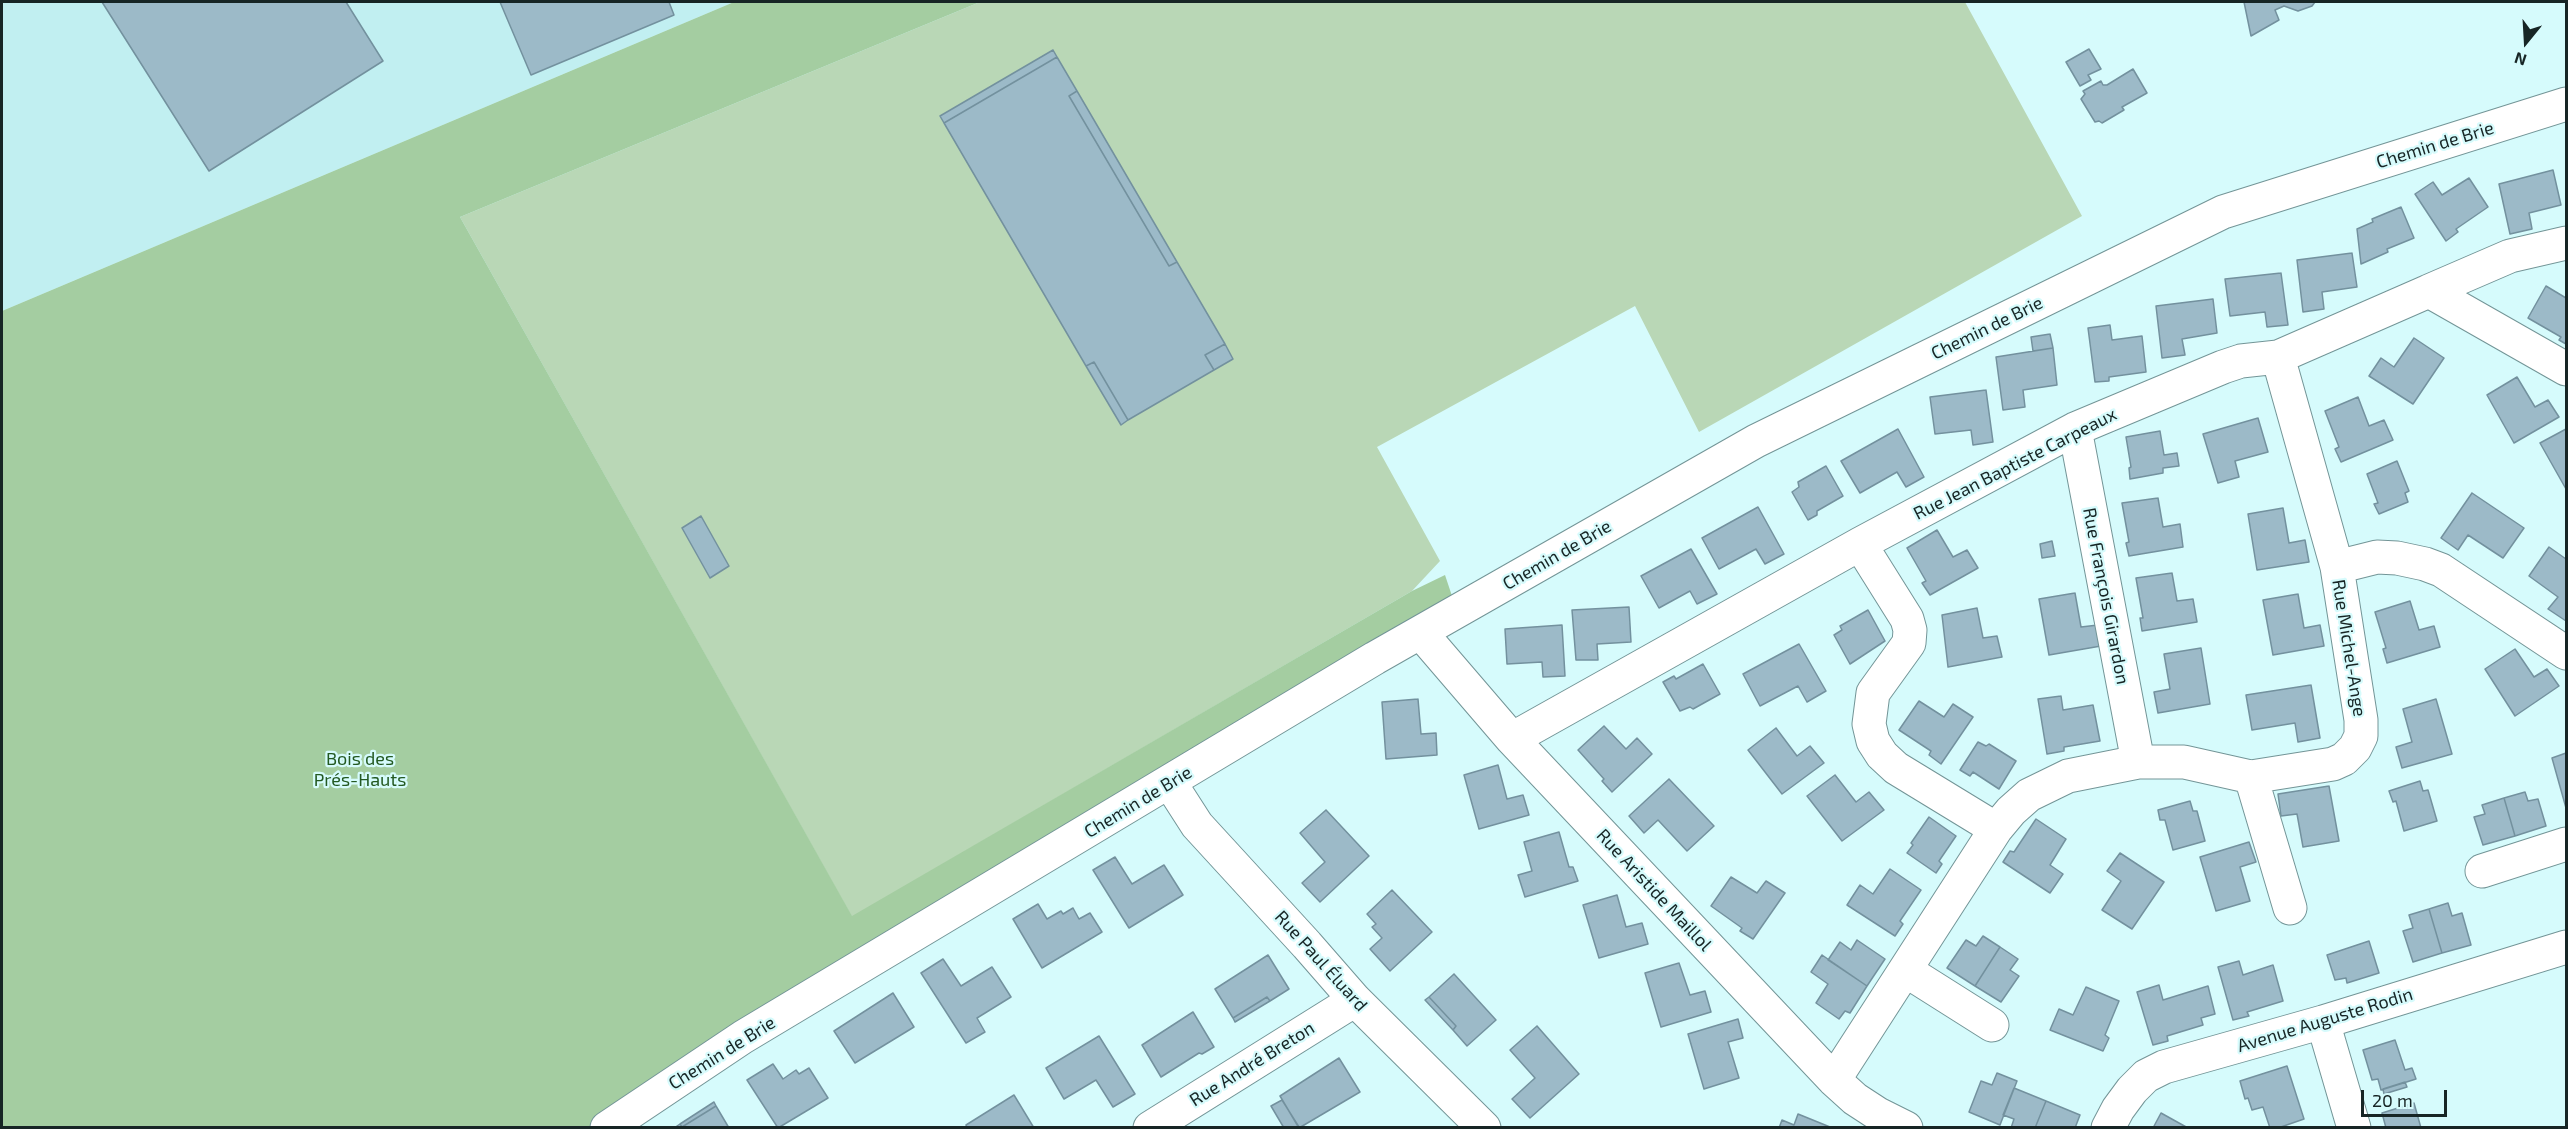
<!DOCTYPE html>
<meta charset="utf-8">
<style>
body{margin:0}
#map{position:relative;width:2568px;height:1129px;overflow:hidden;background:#d6fbfc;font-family:"Exo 2",sans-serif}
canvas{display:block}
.frame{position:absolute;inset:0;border:3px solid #172525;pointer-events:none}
.north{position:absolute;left:2496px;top:12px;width:60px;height:60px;-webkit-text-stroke:4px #d6fbfc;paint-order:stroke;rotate:198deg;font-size:16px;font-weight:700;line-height:24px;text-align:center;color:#172525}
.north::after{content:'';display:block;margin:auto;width:21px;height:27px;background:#172525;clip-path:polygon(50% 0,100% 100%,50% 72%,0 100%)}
.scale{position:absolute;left:2361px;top:1090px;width:86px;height:27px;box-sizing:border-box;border:3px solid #172525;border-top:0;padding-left:8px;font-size:18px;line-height:21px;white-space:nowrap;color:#172525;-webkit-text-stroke:4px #d6fbfc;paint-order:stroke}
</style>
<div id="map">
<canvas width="2568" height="1129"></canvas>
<div class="frame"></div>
<div class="north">N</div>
<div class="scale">20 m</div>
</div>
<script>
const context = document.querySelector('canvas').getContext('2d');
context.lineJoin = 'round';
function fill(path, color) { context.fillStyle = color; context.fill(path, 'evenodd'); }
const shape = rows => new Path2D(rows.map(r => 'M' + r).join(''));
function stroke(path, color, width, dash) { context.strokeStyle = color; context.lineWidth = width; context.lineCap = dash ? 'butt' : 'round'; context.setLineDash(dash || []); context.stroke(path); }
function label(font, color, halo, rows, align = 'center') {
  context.font = font + ' "Exo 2",sans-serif'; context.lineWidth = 4.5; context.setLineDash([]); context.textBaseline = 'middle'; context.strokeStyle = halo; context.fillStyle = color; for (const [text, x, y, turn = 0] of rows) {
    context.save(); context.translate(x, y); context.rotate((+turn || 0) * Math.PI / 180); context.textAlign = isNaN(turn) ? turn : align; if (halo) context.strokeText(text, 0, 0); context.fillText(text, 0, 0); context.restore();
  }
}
fill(shape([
 [2,2,734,2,2,311]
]), '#c1eff1');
fill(shape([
 [980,2,1965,2,2082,216,1699,432,1635,306,1377,447,1440,561,1412,591,852,917,460,217]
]), '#b9d7b6');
fill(shape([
 [734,2,980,2,460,217,852,916,1412,591,1445,575,1454,602,612,1127,2,1128,2,311]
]), '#a4cda1');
const building = shape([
 [102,2,346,2,383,61,209,171,102,2],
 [500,2,669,2,674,15,531,75,500,2],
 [2244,2,2315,2,2312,6,2298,11,2284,6,2275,10,2279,20,2251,36,2244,2],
 [2089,49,2101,69,2088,75,2091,80,2080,86,2066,62,2089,49],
 [1053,50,1057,57,944,123,940,116,1053,50],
 [1057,57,1077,91,1069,96,1169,266,1177,262,1225,344,1205,355,1214,370,1128,420,1094,362,1086,366,944,123,1057,57],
 [2133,69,2147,93,2122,107,2124,110,2102,123,2099,121,2095,122,2081,99,2085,94,2083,91,2101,81,2103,85,2107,85,2133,69],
 [1077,91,1177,262,1169,266,1069,96,1077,91],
 [2553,170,2561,205,2529,213,2532,229,2510,234,2499,184,2553,170],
 [2469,178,2488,207,2456,229,2458,232,2446,241,2415,194,2433,182,2442,195,2469,178],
 [2401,207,2414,238,2387,249,2388,252,2361,264,2357,229,2373,222,2372,219,2401,207],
 [2352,253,2357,287,2322,292,2324,309,2303,312,2297,260,2352,253],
 [2281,273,2288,325,2267,327,2265,312,2230,316,2225,279,2281,273],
 [2546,286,2566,298,2566,344,2559,340,2561,337,2528,318,2546,286],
 [2213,299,2217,333,2182,339,2185,355,2162,358,2156,306,2213,299],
 [2110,325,2112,340,2142,336,2146,372,2109,377,2109,381,2095,382,2088,328,2110,325],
 [2050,334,2053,348,2033,351,2031,337,2050,334],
 [2414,338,2444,358,2413,404,2369,376,2381,358,2394,367,2414,338],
 [1225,344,1233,359,1214,370,1205,355,1225,344],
 [2053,348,2057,385,2023,390,2025,407,2003,410,1996,357,2053,348],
 [1094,362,1128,420,1121,425,1086,366,1094,362],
 [2517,377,2535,407,2548,400,2559,417,2514,443,2487,395,2517,377],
 [1986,390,1993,442,1973,445,1971,430,1935,434,1930,397,1986,390],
 [2358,397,2369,426,2384,420,2393,440,2341,462,2335,449,2339,447,2325,411,2358,397],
 [2258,418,2268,452,2235,461,2239,477,2218,483,2203,434,2258,418],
 [1898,429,1924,477,1906,487,1897,472,1860,493,1841,461,1898,429],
 [2566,429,2566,489,2540,443,2566,429],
 [2160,431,2164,455,2177,453,2179,466,2163,468,2163,473,2130,479,2129,468,2131,467,2126,437,2160,431],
 [2397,461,2409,491,2405,493,2408,502,2379,514,2374,504,2378,503,2367,474,2397,461],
 [1826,466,1843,496,1817,511,1817,515,1808,520,1792,492,1799,487,1798,482,1826,466],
 [2472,493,2524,528,2503,558,2468,535,2458,550,2441,538,2472,493],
 [2158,498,2163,527,2180,524,2183,547,2129,556,2126,543,2129,542,2122,503,2158,498],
 [1758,507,1784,554,1765,564,1756,549,1719,569,1702,538,1758,507],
 [2283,508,2289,543,2305,540,2309,562,2257,570,2248,514,2283,508],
 [701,516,729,566,710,578,682,528,701,516],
 [1937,530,1953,557,1967,550,1978,568,1930,595,1922,583,1926,581,1907,548,1937,530],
 [2052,541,2055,556,2042,558,2040,544,2052,541],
 [2549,547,2566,559,2566,621,2548,609,2558,597,2529,576,2549,547],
 [1691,549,1717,594,1697,604,1690,591,1659,608,1641,576,1691,549],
 [2172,573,2177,601,2193,599,2197,622,2142,631,2140,618,2143,618,2136,578,2172,573],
 [2075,593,2081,627,2098,625,2101,646,2049,655,2039,599,2075,593],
 [2298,594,2304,628,2320,625,2324,646,2273,655,2263,600,2298,594],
 [2410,601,2419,630,2434,626,2440,647,2387,663,2383,649,2386,648,2375,612,2410,601],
 [1629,607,1631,642,1597,644,1598,660,1576,660,1572,610,1629,607],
 [1977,608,1983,638,1997,636,2002,657,1948,667,1942,615,1977,608],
 [1868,610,1885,641,1850,664,1834,635,1842,630,1840,626,1868,610],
 [1562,625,1565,676,1543,677,1542,662,1507,664,1505,629,1562,625],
 [1799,644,1826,691,1807,702,1798,686,1760,706,1743,674,1799,644],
 [2201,648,2210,704,2158,713,2154,692,2170,689,2164,654,2201,648],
 [2515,649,2534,677,2547,669,2559,686,2515,716,2485,669,2515,649],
 [1703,664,1720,694,1693,709,1690,707,1680,711,1663,682,1674,676,1676,679,1703,664],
 [2311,685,2320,738,2298,742,2295,723,2252,730,2246,695,2311,685],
 [2061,696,2063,710,2093,705,2100,741,2064,747,2064,751,2047,754,2038,699,2061,696],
 [1418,699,1421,734,1436,733,1437,755,1386,759,1382,702,1418,699],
 [2436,699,2452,754,2402,768,2396,747,2412,742,2403,709,2436,699],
 [1919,701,1944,717,1953,704,1973,717,1941,764,1929,755,1931,751,1899,730,1919,701],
 [1604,726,1626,749,1637,738,1652,754,1612,792,1602,781,1604,779,1578,750,1604,726],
 [1776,728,1797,756,1810,746,1824,763,1782,794,1748,750,1776,728],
 [1978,742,1986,746,1989,744,2016,761,1999,789,1973,772,1970,776,1960,770,1978,742],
 [2566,753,2566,808,2552,758,2566,753],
 [1498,765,1507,799,1523,795,1529,815,1479,829,1464,775,1498,765],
 [1835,775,1856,802,1869,792,1884,810,1842,841,1807,796,1835,775],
 [1669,779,1714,826,1687,851,1658,820,1644,833,1629,816,1669,779],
 [2420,781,2423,791,2428,790,2437,821,2404,831,2396,801,2393,802,2389,791,2420,781],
 [2329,786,2339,841,2303,847,2297,814,2281,816,2278,794,2329,786],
 [2525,792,2528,801,2538,799,2546,826,2515,836,2504,798,2525,792],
 [2504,798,2515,836,2483,845,2474,817,2485,814,2482,805,2504,798],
 [2190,801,2193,811,2197,811,2205,841,2173,850,2165,820,2160,820,2158,810,2190,801],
 [1326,810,1369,856,1320,902,1302,883,1325,862,1300,833,1326,810],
 [1929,817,1956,836,1939,861,1942,864,1936,873,1907,853,1913,845,1911,843,1929,817],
 [2036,819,2066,839,2050,865,2063,874,2050,893,2003,862,2010,851,2014,852,2036,819],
 [1559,832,1569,867,1573,867,1578,881,1525,897,1518,875,1532,871,1524,842,1559,832],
 [2249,842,2256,862,2240,867,2250,901,2216,911,2200,857,2249,842],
 [2120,853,2164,882,2132,929,2102,910,2121,881,2107,871,2120,853],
 [1115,857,1132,884,1164,865,1183,895,1129,928,1093,870,1115,857],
 [1890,869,1921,890,1900,921,1903,924,1895,936,1847,905,1860,885,1873,894,1890,869],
 [1731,877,1757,893,1766,881,1785,893,1753,939,1740,931,1742,928,1711,906,1731,877],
 [1392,890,1432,932,1390,971,1370,949,1382,938,1372,927,1376,924,1367,914,1392,890],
 [1617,895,1626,927,1642,923,1648,944,1599,958,1583,905,1617,895],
 [2448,903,2452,916,2462,913,2471,945,2442,953,2429,909,2448,903],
 [1038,904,1047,919,1061,911,1063,914,1073,908,1079,919,1090,913,1102,932,1042,968,1013,919,1038,904],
 [2429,909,2442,953,2413,962,2403,931,2413,928,2409,915,2429,909],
 [1983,936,2000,947,1975,986,1947,968,1966,940,1976,946,1983,936],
 [1857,940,1885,959,1867,986,1828,960,1840,942,1851,950,1857,940],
 [2369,941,2379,973,2347,983,2346,978,2335,980,2327,955,2369,941],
 [2000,947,2018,959,2010,970,2019,976,2001,1002,1975,986,2000,947],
 [1268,955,1289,989,1270,1001,1267,997,1233,1018,1215,989,1268,955],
 [1822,955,1867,986,1850,1013,1845,1011,1839,1019,1816,1003,1828,984,1811,972,1822,955],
 [943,959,961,986,992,967,1011,997,977,1018,985,1032,966,1043,921,973,943,959],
 [2239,961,2243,975,2273,965,2283,1001,2247,1012,2249,1016,2233,1020,2218,967,2239,961],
 [1679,963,1690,995,1705,991,1711,1012,1661,1027,1645,973,1679,963],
 [1454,974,1496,1020,1467,1046,1453,1030,1456,1026,1429,997,1454,974],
 [2159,985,2163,1000,2208,986,2215,1014,2201,1018,2203,1025,2167,1036,2168,1041,2153,1045,2137,992,2159,985],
 [2086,987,2119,1001,2105,1035,2109,1038,2103,1051,2050,1030,2059,1009,2073,1015,2086,987],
 [893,993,914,1027,855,1063,834,1031,893,993],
 [1267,997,1270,1001,1235,1022,1233,1018,1267,997],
 [1429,997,1456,1026,1453,1030,1425,1000,1429,997],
 [1193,1012,1214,1047,1202,1054,1199,1053,1161,1077,1142,1045,1193,1012],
 [1738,1019,1743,1038,1728,1042,1739,1078,1704,1089,1688,1034,1738,1019],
 [1537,1026,1579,1074,1530,1118,1512,1099,1535,1078,1510,1050,1537,1026],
 [1099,1036,1135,1094,1113,1107,1096,1080,1064,1099,1046,1068,1099,1036],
 [2395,1040,2405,1070,2412,1068,2416,1079,2381,1090,2378,1079,2372,1080,2363,1050,2395,1040],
 [1339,1058,1360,1092,1299,1128,1280,1096,1339,1058],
 [773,1064,783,1079,796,1070,799,1074,809,1068,828,1098,778,1128,747,1080,773,1064],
 [2287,1066,2304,1119,2278,1128,2270,1128,2263,1107,2252,1110,2248,1098,2245,1099,2240,1081,2287,1066],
 [1997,1073,2017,1081,2000,1125,1969,1112,1981,1081,1992,1085,1997,1073],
 [2405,1082,2407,1087,2384,1094,2383,1089,2405,1082],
 [2014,1088,2046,1101,2035,1128,2011,1128,2014,1119,2003,1115,2014,1088],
 [1014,1095,1034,1128,967,1128,966,1125,1014,1095],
 [1282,1100,1299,1127,1298,1128,1284,1128,1271,1106,1282,1100],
 [2046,1101,2080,1115,2075,1128,2035,1128,2046,1101],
 [714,1102,716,1106,682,1127,680,1124,714,1102],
 [2414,1103,2421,1128,2386,1128,2382,1113,2414,1103],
 [716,1106,729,1128,674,1128,680,1124,682,1127,716,1106],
 [2161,1113,2188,1128,2153,1128,2161,1113],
 [1798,1114,1830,1127,1830,1128,1779,1128,1782,1120,1794,1125,1798,1114]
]);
fill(building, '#9cbac8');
stroke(building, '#73919e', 1.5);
const minor = shape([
 [2429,291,2510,256,2566,243],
 [2075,429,2138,762],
 [1860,544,1907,619,1910,630,1909,643,1873,693,1869,724,1873,741,1882,755,1896,768,1996,829],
 [2337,567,2377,557,2397,558,2425,564,2441,570,2566,653],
 [1421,633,1512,739,1834,1080,1855,1099,1878,1114,1906,1128],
 [1512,739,1860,544,2075,429,2223,367,2241,361,2278,357,2429,291,2566,369],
 [2251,777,2290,908],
 [1170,783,1197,825,1307,945,1355,1000,1484,1128],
 [2482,871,2566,844],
 [1905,970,1992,1025],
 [2323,1022,2354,1128],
 [1834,1080,1996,829,2011,811,2029,795,2068,776,2138,762,2184,762,2251,777,2333,764,2344,759,2355,748,2361,736,2361,720,2337,567,2278,357],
 [607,1128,743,1037,1375,658,1756,441,2223,212,2566,104],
 [1150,1128,1355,1000],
 [2108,1128,2118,1109,2132,1090,2146,1076,2164,1067,2323,1022,2566,947]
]);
stroke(minor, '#739597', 35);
stroke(minor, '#fff', 33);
label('18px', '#172525', '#d6fbfc', [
 ["Chemin de Brie",2435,145,-17],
 ["Chemin de Brie",1987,328,-26],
 ["Rue Jean Baptiste Carpeaux",2015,464,-27],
 ["Chemin de Brie",1557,555,-30],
 ["Rue François Girardon",2106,596,79],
 ["Rue Michel-Ange",2349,648,81],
 ["Chemin de Brie",1138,802,-31],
 ["Rue Aristide Maillol",1654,890,47],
 ["Rue Paul Éluard",1321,961,48],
 ["Avenue Auguste Rodin",2325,1020,-17],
 ["Chemin de Brie",722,1053,-32],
 ["Rue André Breton",1252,1064,-32]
]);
label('18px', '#235921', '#d6fbfc', [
 ["Bois des",360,759],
 ["Prés-Hauts",360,780]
]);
</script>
